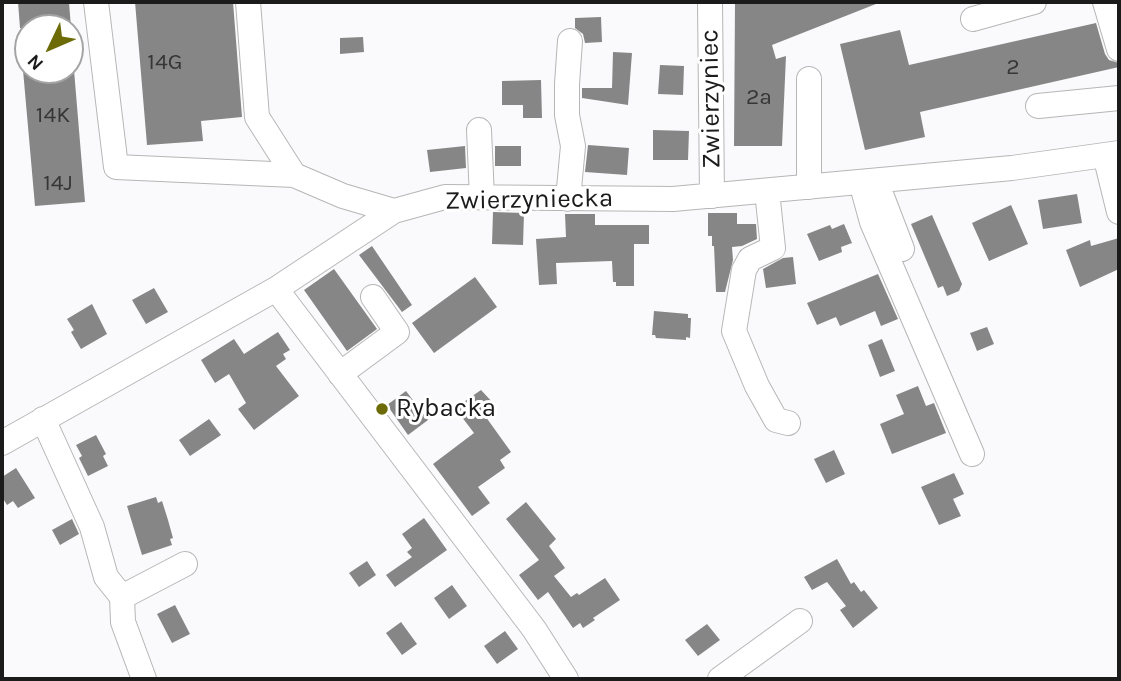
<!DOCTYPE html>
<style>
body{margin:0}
#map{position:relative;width:1121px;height:681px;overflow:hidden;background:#fafafc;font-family:Karla,sans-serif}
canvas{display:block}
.frame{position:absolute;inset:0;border:4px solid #1b1b1c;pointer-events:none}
.north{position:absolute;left:14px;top:14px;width:70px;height:70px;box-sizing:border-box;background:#fff;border:2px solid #a4a4a4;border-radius:50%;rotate:226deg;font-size:19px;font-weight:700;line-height:28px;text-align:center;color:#1b1b1c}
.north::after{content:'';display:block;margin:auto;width:24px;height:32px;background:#6c6b08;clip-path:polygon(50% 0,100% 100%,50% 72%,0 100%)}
</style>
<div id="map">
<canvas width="1121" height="681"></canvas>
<div class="frame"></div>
<div class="north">N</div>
</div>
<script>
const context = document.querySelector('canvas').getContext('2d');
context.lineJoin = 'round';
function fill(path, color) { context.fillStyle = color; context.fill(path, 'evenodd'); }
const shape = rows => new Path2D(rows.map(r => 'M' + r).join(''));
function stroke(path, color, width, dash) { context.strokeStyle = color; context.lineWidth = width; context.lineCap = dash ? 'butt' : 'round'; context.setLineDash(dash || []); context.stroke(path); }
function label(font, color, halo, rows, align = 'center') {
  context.font = font + ' Karla,sans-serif'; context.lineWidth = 6; context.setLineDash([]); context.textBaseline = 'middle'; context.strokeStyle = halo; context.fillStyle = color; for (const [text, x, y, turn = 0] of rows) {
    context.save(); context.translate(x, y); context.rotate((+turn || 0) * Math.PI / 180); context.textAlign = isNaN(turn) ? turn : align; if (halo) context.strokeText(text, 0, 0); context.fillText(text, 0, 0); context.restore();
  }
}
fill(shape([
 [18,2,69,2,71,28,20,28],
 [135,2,233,2,242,117,201,121,203,141,147,145],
 [735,2,881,2,772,45,776,59,786,56,782,146,734,146],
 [601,17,602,42,585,43,583,34,575,28,575,18],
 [1096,23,1105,54,1109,60,1119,63,1119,67,920,112,925,137,865,150,840,44,900,30,909,65],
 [363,37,364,52,340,54,340,38],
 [613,52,632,53,628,105,582,98,582,88,612,88],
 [660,65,684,66,683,95,658,94],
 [23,70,74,70,85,202,35,206],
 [541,80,542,118,523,118,523,105,502,105,502,81],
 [653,130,689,131,688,160,653,160],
 [588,145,629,148,627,175,585,172],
 [465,146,466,168,430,172,427,150],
 [495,146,521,146,521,166,495,166],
 [1077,194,1082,223,1043,229,1038,200],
 [1011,205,1028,244,989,261,972,223],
 [493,212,524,213,523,245,492,244],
 [708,213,737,213,737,224,756,224,757,239,742,246,732,247,733,260,725,292,716,292,714,246,712,246,712,236,708,236],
 [565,214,595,214,595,225,649,225,649,244,634,244,634,286,616,286,616,282,613,282,612,261,556,263,557,284,539,285,536,239,566,237],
 [932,215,962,284,959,291,947,296,943,286,938,288,911,224],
 [844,224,852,243,841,247,842,252,819,261,807,234,830,225,832,229],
 [1119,238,1119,269,1080,287,1066,250,1090,240,1091,246],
 [372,246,412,305,402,312,359,255],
 [793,257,796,284,766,288,763,269,783,258],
 [334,269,377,329,347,351,304,290],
 [878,274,898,319,881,326,875,311,840,326,836,317,817,325,807,303],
 [475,277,497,307,434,353,412,323],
 [154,288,168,312,146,324,132,300],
 [92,304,107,334,81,349,71,332,74,330,67,319],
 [654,311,688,314,688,318,691,318,690,338,686,337,686,340,656,338,655,335,652,335],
 [987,327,994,344,977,351,970,333],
 [278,332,290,350,283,354,286,359,276,366,299,396,254,430,238,409,246,403,229,374,215,383,201,360,234,339,244,354],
 [882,339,895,371,880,377,868,345],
 [918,386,926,406,934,403,946,433,892,454,880,424,904,414,896,395],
 [481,390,495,405,483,413,511,452,500,460,505,468,478,487,490,503,472,516,433,464,474,433,455,408],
 [406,391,428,420,408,435,387,405],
 [209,419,221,435,190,456,179,440],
 [96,435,106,454,103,456,108,466,88,476,79,458,82,456,76,445],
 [834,450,845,474,826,483,814,459],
 [16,468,35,498,18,508,13,501,7,505,2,497,2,477],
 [954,473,964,494,953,499,961,516,939,525,921,487],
 [156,497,158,503,162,501,168,520,173,538,170,539,172,545,142,555,127,506],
 [526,502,556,539,549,546,565,568,554,576,571,597,577,593,579,595,605,578,620,600,593,618,595,620,583,628,580,623,573,628,548,592,538,600,519,575,539,560,506,519],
 [424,518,447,550,395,587,386,575,412,557,407,552,412,548,402,534],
 [72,519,79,534,60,545,52,530],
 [837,559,851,584,854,582,861,592,864,590,878,608,853,628,840,610,846,606,827,582,812,590,804,577],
 [367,561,376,575,359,587,349,573],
 [452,585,467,606,449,619,434,598],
 [175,605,190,634,172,643,157,614],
 [401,622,417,644,402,655,386,633],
 [707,624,720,640,698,656,685,640],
 [505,631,518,649,497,664,484,646]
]), '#878687');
const minor = shape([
 [96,2,116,167,294,175,343,196,394,211],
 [248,2,257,117,294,175],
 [710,2,712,196],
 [1105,2,1119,49],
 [973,19,1034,2],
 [1038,106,1119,98],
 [479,130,482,198],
 [1105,155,1119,212],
 [876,181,902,249],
 [861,182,872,222,972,454],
 [809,187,809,79],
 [767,191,773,248,750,259,744,270,734,331,757,386,776,420,788,423],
 [568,199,573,146,567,115,567,84,570,41],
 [276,289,534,629,566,679],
 [340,374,397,332,373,297],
 [43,419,92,527,106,577,122,597,185,564],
 [2,443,276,289,394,211,445,197,673,199,1012,168,1119,153],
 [122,597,123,622,144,679],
 [720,679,800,621]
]);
stroke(minor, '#b6b6b7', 26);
stroke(minor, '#fff', 24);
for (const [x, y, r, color] of [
 [382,409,7,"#6c6b08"]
]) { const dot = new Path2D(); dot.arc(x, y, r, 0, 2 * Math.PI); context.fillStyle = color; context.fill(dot); stroke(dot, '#fff', 2.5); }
label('23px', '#363637', null, [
 ["14G",165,62],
 ["2",1013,67],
 ["2a",759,97],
 ["14K",53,115],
 ["14J",58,183]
]);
label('26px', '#1b1b1c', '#fff', [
 ["Zwierzyniec",711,99,-91],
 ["Zwierzyniecka",529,200,-1]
]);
label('26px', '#1b1b1c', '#fff', [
 ["Rybacka",396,409]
], 'left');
</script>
